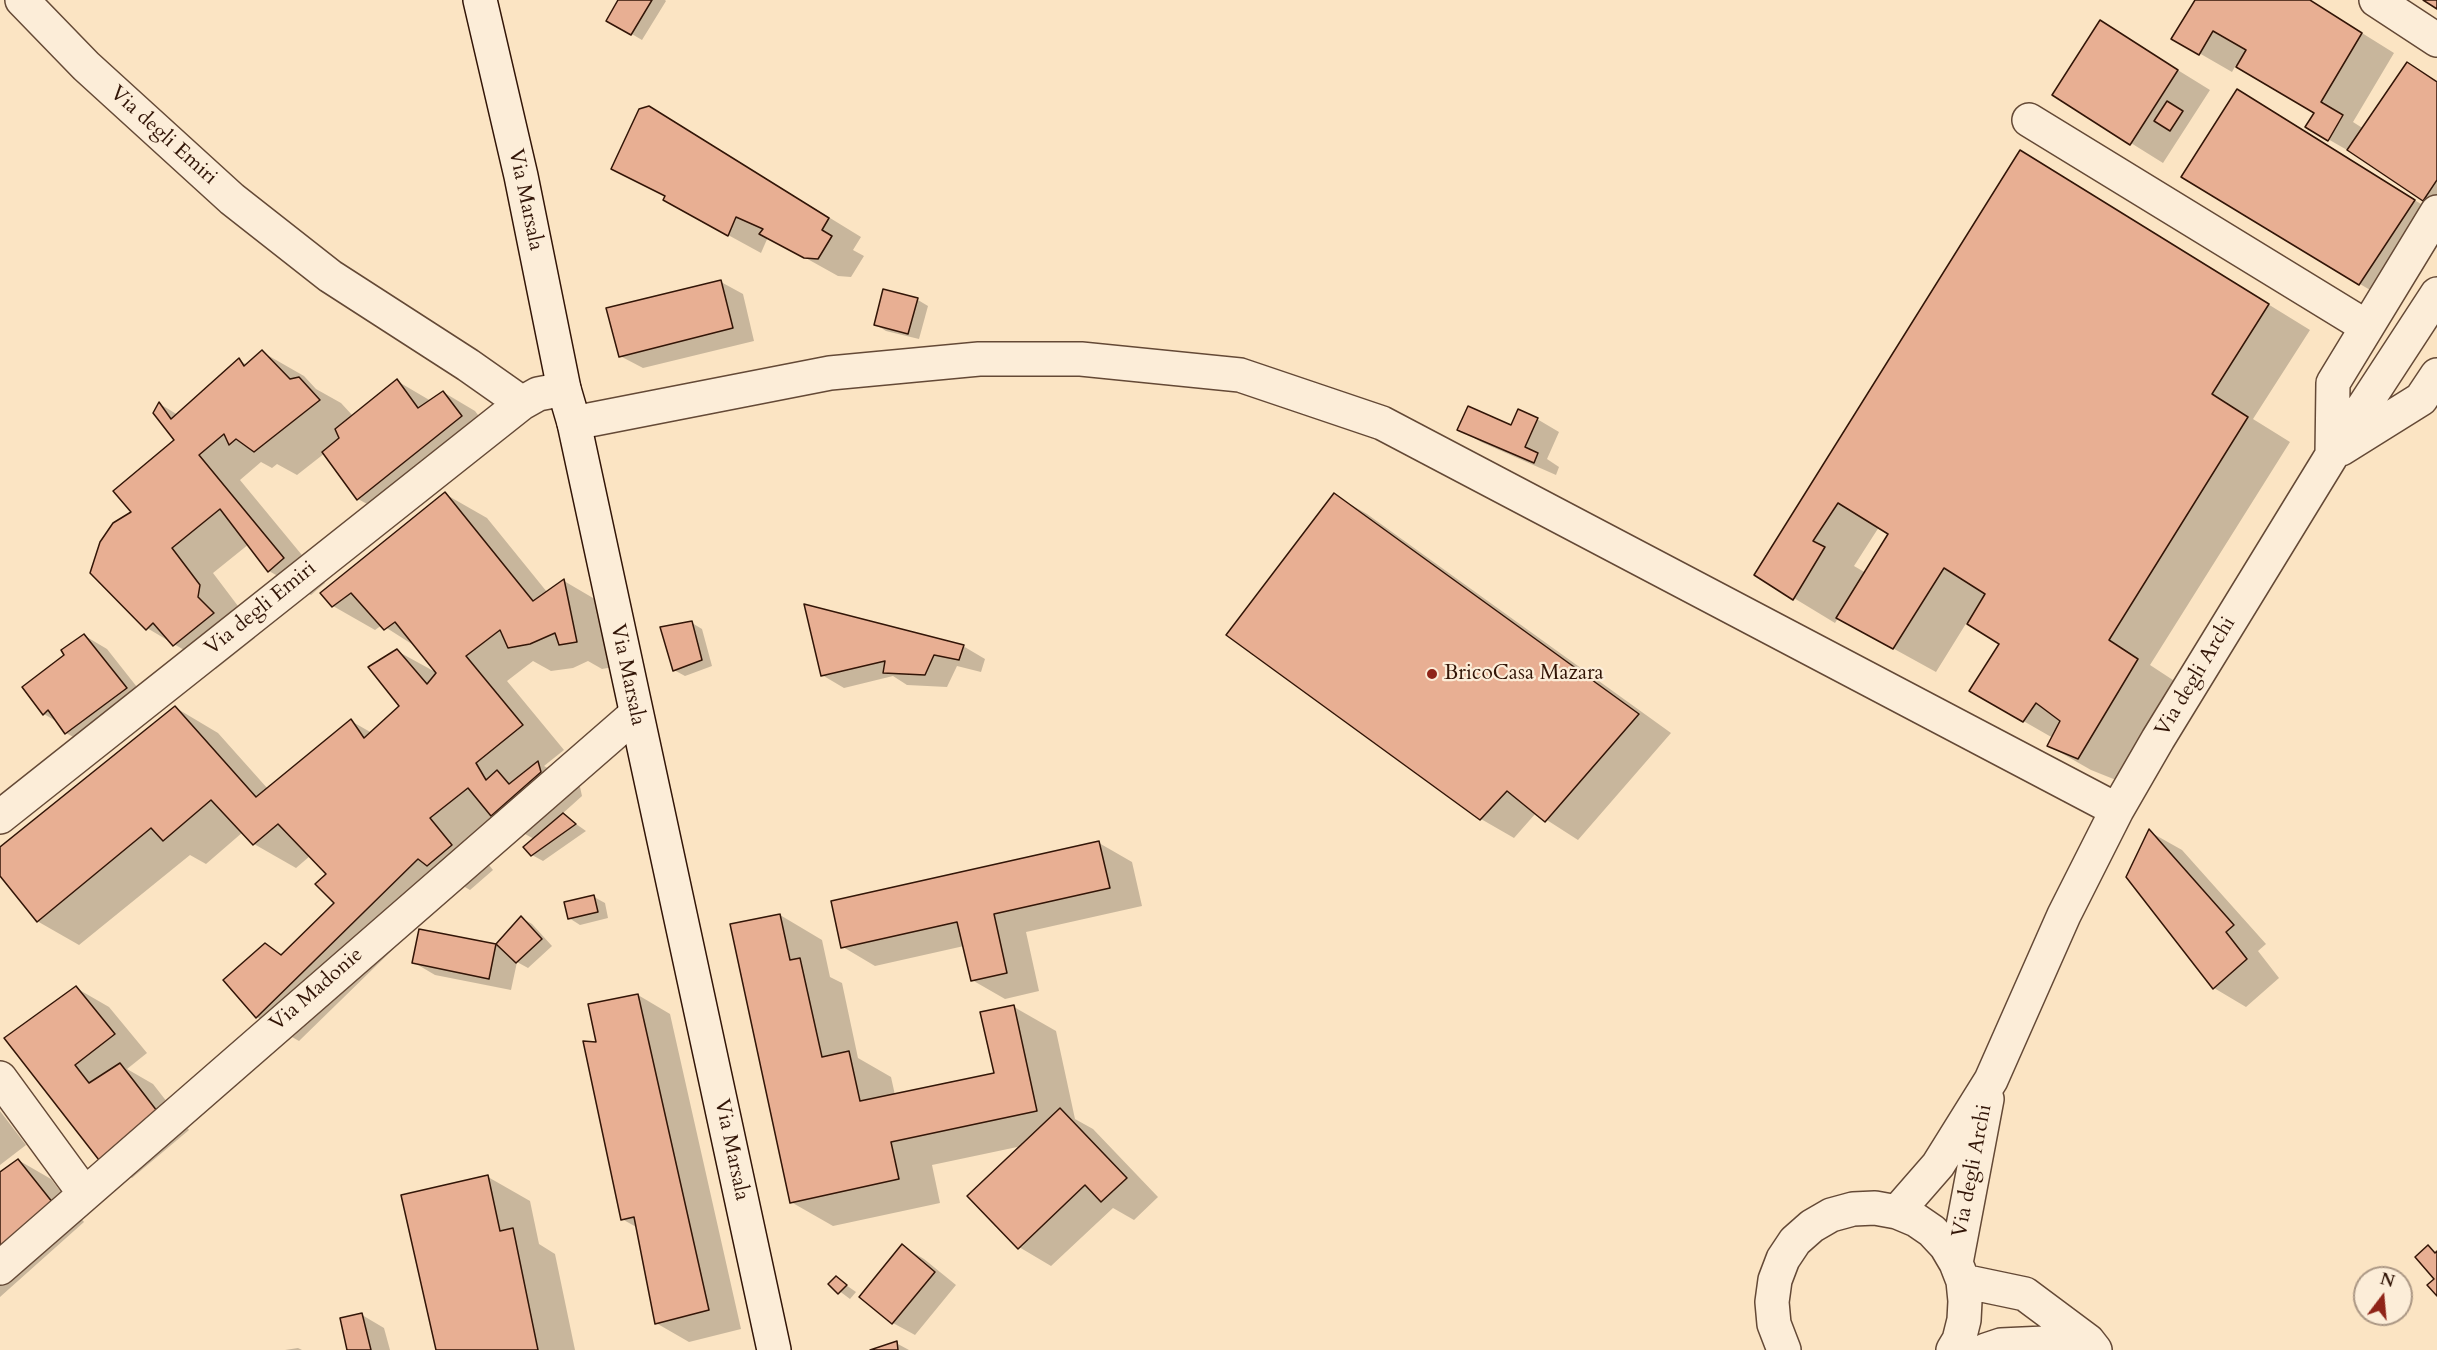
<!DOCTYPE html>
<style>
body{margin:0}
#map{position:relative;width:2437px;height:1350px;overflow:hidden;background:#fbe4c3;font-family:Cardo,serif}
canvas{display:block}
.north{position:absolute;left:2353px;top:1266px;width:60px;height:60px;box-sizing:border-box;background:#fcedd8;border:2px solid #ab9784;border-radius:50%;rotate:16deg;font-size:16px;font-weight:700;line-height:24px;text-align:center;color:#321507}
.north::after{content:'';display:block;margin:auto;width:21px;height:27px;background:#8f2418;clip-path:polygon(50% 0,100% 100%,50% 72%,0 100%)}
</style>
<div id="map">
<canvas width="2437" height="1350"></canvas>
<div class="north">N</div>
</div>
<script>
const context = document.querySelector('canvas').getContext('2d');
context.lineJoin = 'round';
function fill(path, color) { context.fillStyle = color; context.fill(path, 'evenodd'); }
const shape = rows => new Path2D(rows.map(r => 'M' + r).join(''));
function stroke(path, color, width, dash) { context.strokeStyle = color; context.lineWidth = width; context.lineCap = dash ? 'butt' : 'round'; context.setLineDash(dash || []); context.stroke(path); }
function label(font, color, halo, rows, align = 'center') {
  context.font = font + ' Cardo,serif'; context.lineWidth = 4.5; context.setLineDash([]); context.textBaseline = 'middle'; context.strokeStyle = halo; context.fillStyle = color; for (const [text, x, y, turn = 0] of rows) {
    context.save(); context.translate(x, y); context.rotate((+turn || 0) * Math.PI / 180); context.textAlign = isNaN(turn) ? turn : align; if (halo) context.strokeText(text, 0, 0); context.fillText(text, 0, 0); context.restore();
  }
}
fill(shape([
 [620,0,665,0,666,1,642,40,608,20],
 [2197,0,2309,0,2394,53,2353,122,2364,129,2407,64,2437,81,2437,207,2361,158,2307,127,2316,112,2236,65,2232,72,2173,38],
 [2100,22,2210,90,2163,163,2054,95],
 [649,107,861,237,853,250,864,256,851,277,838,276,768,237,761,253,697,218,666,197,613,168],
 [2270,110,2437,214,2392,303,2360,284],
 [2021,152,2310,330,2253,419,2290,442,2150,665,2179,684,2121,782,2091,770,2049,746,2053,738,1971,691,2001,643,1967,622,1936,672,1838,618,1835,623,1756,575],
 [1879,527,1890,533,1866,573,1854,566],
 [721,282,743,294,754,341,643,368,620,356],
 [884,291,918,300,928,306,919,339,886,331,875,324],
 [262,352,304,376,316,389,341,403,353,416,397,381,431,401,443,392,475,411,493,435,391,517,358,499,325,453,297,475,277,464,272,468,261,462,240,480,325,583,311,595,269,571,249,544,213,573,241,610,240,622,255,638,216,669,147,628,133,513,176,440,160,404,178,415,239,360,247,365],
 [1537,419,1559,432,1547,459,1559,467,1556,475,1481,442,1459,429,1512,427],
 [445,494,487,518,547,592,564,581,605,605,619,666,602,669,588,661,573,668,551,671,533,661,507,681,564,750,544,766,580,787,582,796,562,814,586,831,543,861,532,855,525,847,534,839,500,820,471,843,493,870,470,890,460,884,299,1041,257,1017,225,980,265,945,283,955,336,903,328,874,310,856,296,868,254,844,243,832,206,864,190,855,79,945,37,921,0,874,0,849,176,708,218,733,268,789,351,721,372,733,401,706,397,651,439,674,418,648,382,625,375,630,333,606],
 [1334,495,1367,514,1671,733,1578,840,1536,813,1514,838,1481,819,1228,634],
 [806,606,963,646,985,659,981,672,957,666,947,687,907,685,893,676,844,688,822,675],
 [692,623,702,629,712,666,685,676,674,670],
 [85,636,107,649,148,701,88,745,66,733,59,723,44,714,66,655],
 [2150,832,2182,850,2266,944,2258,951,2279,978,2246,1007,2214,988],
 [1099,843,1132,862,1142,906,1026,932,1039,991,1005,999,972,980,964,946,875,966,843,947],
 [594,897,605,903,608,918,580,925,569,918],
 [780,915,822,940,830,977,842,983,858,1058,891,1077,895,1095,996,1074,1014,1007,1056,1031,1075,1119,1093,1129,1158,1197,1134,1220,1113,1208,1051,1266,1019,1247,1022,1146,932,1165,940,1203,833,1226,791,1202],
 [522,918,532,924,552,946,528,968,517,962,511,990,435,975,413,962,420,930,497,946],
 [76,988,109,1007,147,1053,127,1069,153,1084,189,1130,132,1178,100,1159,6,1038],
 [638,995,670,1014,741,1329,689,1342,656,1323,638,1228,622,1219,598,1043],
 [0,1111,26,1145,0,1165],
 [18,1160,51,1179,84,1222,0,1297,0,1174],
 [488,1177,530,1201,539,1244,555,1254,575,1350,437,1350],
 [902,1246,924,1259,956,1285,915,1335,893,1323],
 [836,1278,856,1292,850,1299,830,1284],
 [362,1315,384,1328,390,1350,348,1350],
 [896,1343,909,1350,875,1350],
 [298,1348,302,1350,285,1350]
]), '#0003');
const building = shape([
 [618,0,652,0,631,35,606,21,618,0],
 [2195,0,2310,0,2362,33,2321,102,2343,115,2328,141,2305,127,2314,113,2236,67,2246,50,2213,31,2199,55,2171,39,2195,0],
 [2423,0,2437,0,2437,9,2423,0],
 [2100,20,2178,70,2130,145,2052,95,2100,20],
 [2407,62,2437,82,2437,180,2423,201,2347,150,2407,62],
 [2237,89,2415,200,2359,285,2181,177,2237,89],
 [2167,101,2183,111,2170,131,2154,121,2167,101],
 [649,106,829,218,822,230,832,236,818,259,804,258,759,234,763,229,736,217,728,236,663,200,665,196,611,169,639,109,649,106],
 [2020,150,2269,304,2212,394,2248,417,2109,640,2138,659,2078,759,2047,746,2060,721,2036,703,2023,722,1969,691,1999,644,1967,624,1985,594,1944,568,1893,649,1836,618,1888,534,1838,503,1813,541,1825,547,1793,600,1754,575,2020,150],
 [721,280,733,328,619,357,606,308,721,280],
 [883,289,918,298,908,334,874,325,883,289],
 [262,350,290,379,299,377,320,400,254,452,236,439,229,445,224,434,199,455,284,558,268,572,220,509,172,548,200,585,198,597,214,613,173,646,153,623,146,630,90,573,100,542,113,523,131,512,113,491,174,440,153,413,159,402,171,419,239,358,244,366,262,350],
 [397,379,418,408,443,391,462,416,357,500,322,452,339,438,335,429,397,379],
 [1468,406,1511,425,1518,409,1538,418,1525,447,1538,453,1534,463,1457,430,1468,406],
 [445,492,533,601,564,579,577,642,559,645,555,633,530,644,508,648,500,630,466,656,523,725,476,763,486,780,497,770,509,784,538,761,541,772,491,816,468,788,430,818,452,845,427,866,418,859,256,1018,223,980,265,943,281,955,334,903,315,884,326,874,278,824,253,845,211,800,163,841,151,828,37,922,0,876,0,847,175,706,256,797,351,719,364,738,399,706,368,667,397,649,427,684,436,673,395,622,384,630,351,593,332,607,320,593,445,492],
 [1334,493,1639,714,1545,822,1507,791,1480,820,1226,635,1334,493],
 [804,604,964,645,959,660,934,655,925,675,883,673,885,661,821,676,804,604],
 [692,621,702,660,673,671,660,627,692,621],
 [84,634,127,688,65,734,48,710,43,715,22,687,64,655,61,650,84,634],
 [563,813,576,824,531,856,523,847,563,813],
 [2149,829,2234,925,2226,932,2247,959,2213,989,2126,877,2149,829],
 [1099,841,1110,888,994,914,1007,973,971,981,957,922,841,948,831,901,1099,841],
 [594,895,598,912,568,919,564,902,594,895],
 [780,914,790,960,800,958,822,1057,849,1051,860,1101,994,1073,980,1012,1014,1005,1037,1111,891,1142,899,1179,790,1203,730,924,780,914],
 [521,916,542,939,516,963,496,944,521,916],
 [419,929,496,944,489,979,412,963,419,929],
 [76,986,115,1034,75,1065,89,1083,120,1063,157,1111,99,1160,4,1038,76,986],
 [638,994,709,1310,655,1324,634,1217,621,1220,583,1041,596,1042,588,1004,638,994],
 [1060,1108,1127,1178,1101,1202,1085,1185,1018,1249,967,1196,1060,1108],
 [18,1159,53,1203,0,1250,0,1172,18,1159],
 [488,1175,500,1231,513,1228,538,1350,436,1350,401,1195,488,1175],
 [902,1244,935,1272,892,1324,859,1297,902,1244],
 [2428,1245,2435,1253,2437,1251,2437,1296,2427,1285,2434,1279,2415,1257,2428,1245],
 [836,1276,847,1285,838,1294,828,1284,836,1276],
 [362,1313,371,1350,347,1350,340,1318,362,1313],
 [897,1341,898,1350,870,1350,897,1341]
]);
fill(building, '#e8af93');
stroke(building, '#321507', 1.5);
const street = shape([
 [22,0,86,66,232,199,330,276,468,365,522,403],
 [2376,0,2437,40],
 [2029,120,2367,327],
 [574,423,830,373,979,359,1081,359,1240,375,1382,423,2117,810],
 [2341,449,2421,399,2437,375],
 [2332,455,2333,383,2437,212],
 [0,817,522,403,538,394,564,389],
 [0,1078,84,1193],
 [1897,1212,1938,1165,1991,1080,2064,915,2117,810,2158,739,2332,455,2437,294],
 [1956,1263,1987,1099],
 [0,1268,636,714],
 [1963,1281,2025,1294,2088,1341,2095,1350],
 [1784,1350,1774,1324,1772,1302,1775,1280,1783,1259,1795,1241,1812,1226,1831,1215,1853,1209,1875,1208,1897,1212,1916,1220,1932,1231,1946,1246,1956,1263,1963,1281,1965,1301,1964,1320,1959,1340,1953,1350],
 [1986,1350,2001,1345,2088,1341]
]);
const secondary = shape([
 [480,0,521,176,564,389,574,423,774,1350]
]);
stroke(street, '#644936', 36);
stroke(secondary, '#321507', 36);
stroke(street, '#fcedd8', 33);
stroke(secondary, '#fcedd8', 33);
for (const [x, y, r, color] of [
 [1432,674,6,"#8f2418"]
]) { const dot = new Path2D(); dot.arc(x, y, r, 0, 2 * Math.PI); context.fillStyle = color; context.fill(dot); stroke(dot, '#fcedd8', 2); }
label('21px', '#321507', '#fcedd8', [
 ["Via degli Emiri",163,136,42],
 ["Via Marsala",525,200,78],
 ["Via degli Emiri",261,609,-39],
 ["Via Marsala",627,675,78],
 ["Via degli Archi",2196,677,-59],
 ["Via Madonie",317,990,-41],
 ["Via Marsala",731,1150,78],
 ["Via degli Archi",1973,1171,-79]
]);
label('21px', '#321507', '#fcedd8', [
 ["BricoCasa Mazara",1444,674]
], 'left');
</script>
